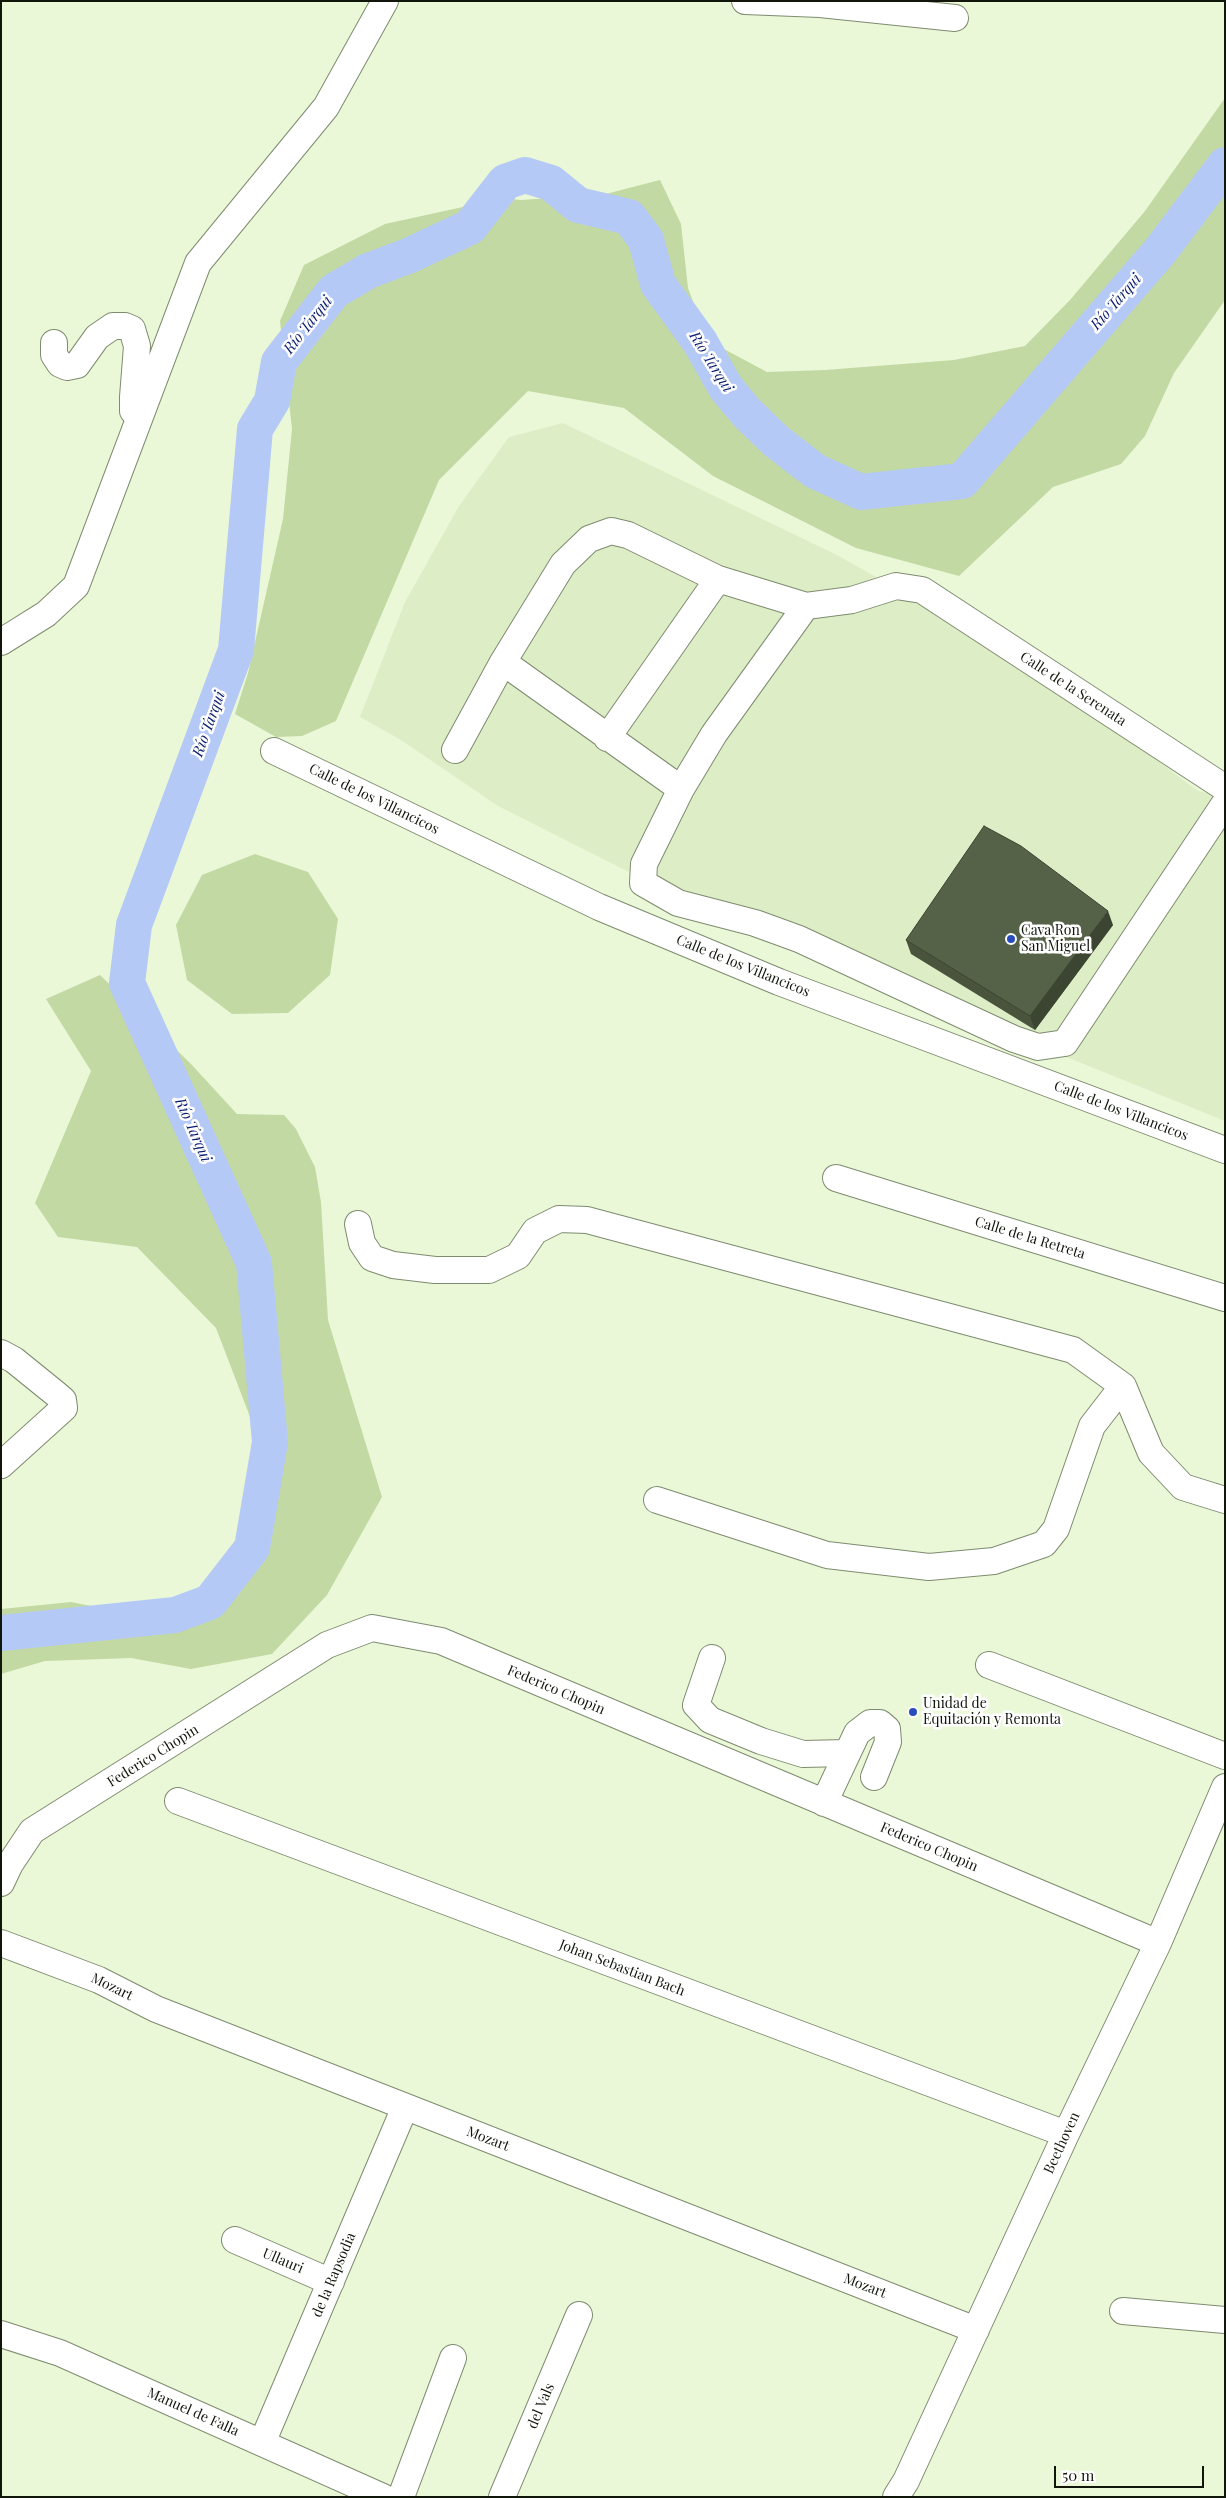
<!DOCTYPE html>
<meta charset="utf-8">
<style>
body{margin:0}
#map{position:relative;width:1226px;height:2498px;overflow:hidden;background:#eaf8d8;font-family:"Playfair Display",serif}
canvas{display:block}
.frame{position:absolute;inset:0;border:2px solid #11160b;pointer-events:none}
.scale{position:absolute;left:1054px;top:2466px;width:150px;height:22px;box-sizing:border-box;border:2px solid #11160b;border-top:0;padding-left:6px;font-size:15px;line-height:18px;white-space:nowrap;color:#11160b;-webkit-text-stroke:4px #fff;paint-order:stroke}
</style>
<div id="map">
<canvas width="1226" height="2498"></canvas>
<div class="frame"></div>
<div class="scale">50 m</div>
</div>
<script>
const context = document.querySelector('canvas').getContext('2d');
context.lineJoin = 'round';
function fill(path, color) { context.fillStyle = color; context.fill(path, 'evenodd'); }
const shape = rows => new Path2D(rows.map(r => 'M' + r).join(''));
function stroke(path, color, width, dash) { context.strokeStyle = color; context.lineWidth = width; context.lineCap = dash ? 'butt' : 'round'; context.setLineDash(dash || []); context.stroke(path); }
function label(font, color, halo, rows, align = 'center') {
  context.font = font + ' "Playfair Display",serif'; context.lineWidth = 5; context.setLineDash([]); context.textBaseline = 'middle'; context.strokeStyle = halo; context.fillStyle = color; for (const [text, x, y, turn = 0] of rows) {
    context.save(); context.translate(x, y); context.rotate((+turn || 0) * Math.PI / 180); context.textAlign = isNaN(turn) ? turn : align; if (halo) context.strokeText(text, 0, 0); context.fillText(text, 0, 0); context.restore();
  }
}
fill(shape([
 [563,423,837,555,951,619,1080,703,1198,791,1225,796,1225,1121,858,973,623,869,498,806,401,740,360,717,405,602,459,506,509,437]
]), '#ddeec7');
fill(shape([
 [1225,98,1225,300,1174,373,1145,436,1121,464,1053,487,959,576,856,548,713,476,624,408,528,391,439,480,336,721,302,736,276,737,235,714,248,673,283,519,292,429,280,321,304,265,385,224,504,198,520,200,602,195,660,180,681,224,688,288,707,340,767,372,825,370,954,360,1025,346,1070,300,1145,211],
 [255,854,308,872,338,919,330,975,288,1013,232,1014,187,980,176,925,202,875],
 [100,975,191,1064,237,1114,284,1115,296,1129,315,1167,321,1202,328,1320,382,1497,327,1595,272,1654,191,1669,131,1658,45,1661,1,1674,1,1609,71,1602,172,1622,240,1593,266,1536,275,1459,252,1422,216,1328,137,1247,58,1237,35,1203,91,1071,46,999]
]), '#c2d9a3');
stroke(shape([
 [1,1633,175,1615,210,1602,252,1548,270,1442,254,1263,127,983,134,925,236,650,255,429,272,401,279,362,334,291,368,271,408,256,470,227,505,182,525,175,551,183,578,205,629,217,646,240,658,284,700,342,726,388,747,413,776,441,815,471,861,492,962,481,1161,250,1225,165]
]), '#b5c9f6', 36);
const minor = shape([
 [745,1,820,4,955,18],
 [54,343,54,355,60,364,67,367,77,365,97,337,113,326,125,326,132,329,137,346,133,397,133,411],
 [806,606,714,734,681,789,644,864,643,883,678,903,755,923,799,939,1014,1039,1038,1047,1065,1043,1225,803],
 [1,642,46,614,76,586,198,263,326,107,385,1],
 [503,662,681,789],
 [607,738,718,579],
 [455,750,503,662,563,564,589,539,611,531,628,535,718,579,806,606,852,600,896,586,922,590,1225,788],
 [274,751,599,907,779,982,1225,1150],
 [836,1178,1225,1298],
 [358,1224,362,1243,372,1258,393,1265,435,1270,489,1270,518,1256,535,1231,559,1219,587,1220,1073,1350,1123,1386,1151,1453,1183,1487,1225,1500],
 [1,1353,14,1360,56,1394,63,1400,64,1408,1,1465],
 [657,1500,827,1555,929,1567,994,1561,1044,1544,1056,1529,1092,1426,1123,1386],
 [712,1658,696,1705,710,1720,761,1741,803,1754,846,1753],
 [989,1665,1225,1756],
 [178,1801,1066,2134],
 [824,1803,857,1733,870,1723,880,1723,887,1729,888,1742,874,1777],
 [1,1883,10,1864,32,1831,327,1645,372,1628,441,1641,1158,1943],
 [1,1943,99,1980,156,2009,976,2330],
 [235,2240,331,2282],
 [1123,2311,1225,2320],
 [1,2334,60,2353,383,2497],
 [262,2443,405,2107],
 [401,2497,453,2358],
 [502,2497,579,2315],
 [896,2497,906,2481,1066,2134,1158,1943,1225,1787]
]);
stroke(minor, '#7e8b6f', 28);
stroke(minor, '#fff', 26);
fill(shape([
 [1113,925,1035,1030,911,954,906,940]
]), '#4a543d');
fill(shape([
 [1108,911,1113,925,1035,1030,1030,1016]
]), '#3c4532');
const building = shape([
 [984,826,1021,846,1108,911,1030,1016,906,940,984,826]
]);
fill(building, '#566247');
stroke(building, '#3c4532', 1);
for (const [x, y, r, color] of [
 [1011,939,5,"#294cbc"],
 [913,1712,5,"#294cbc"]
]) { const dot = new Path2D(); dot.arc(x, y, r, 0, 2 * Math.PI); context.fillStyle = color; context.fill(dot); stroke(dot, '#fff', 2); }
label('14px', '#11160b', '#fff', [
 ["Calle de la Serenata",1073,689,33],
 ["Calle de los Villancicos",374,799,26],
 ["Calle de los Villancicos",743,966,22],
 ["Calle de los Villancicos",1121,1111,21],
 ["Calle de la Retreta",1030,1238,17],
 ["Federico Chopin",556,1690,23],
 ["Federico Chopin",153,1756,-32],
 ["Federico Chopin",929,1847,23],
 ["Johan Sebastian Bach",622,1968,21],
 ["Mozart",112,1987,26],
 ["Mozart",488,2139,21],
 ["Beethoven",1062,2143,-65],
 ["Ullauri",283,2261,23],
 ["de la Rapsodia",334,2275,-67],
 ["Mozart",865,2286,21],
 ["del Vals",541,2406,-67],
 ["Manuel de Falla",193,2412,24]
]);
label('14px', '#11160b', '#fff', [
 ["Cava Ron",1021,931],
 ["San Miguel",1021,947],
 ["Unidad de",923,1704],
 ["Equitación y Remonta",923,1720]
], 'left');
label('italic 15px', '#0a1d70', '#fff', [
 ["Río Tarqui",1116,302,-49],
 ["Río Tarqui",308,325,-52],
 ["Río Tarqui",711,362,58],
 ["Río Tarqui",209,724,-70],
 ["Río Tarqui",193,1130,66]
]);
</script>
